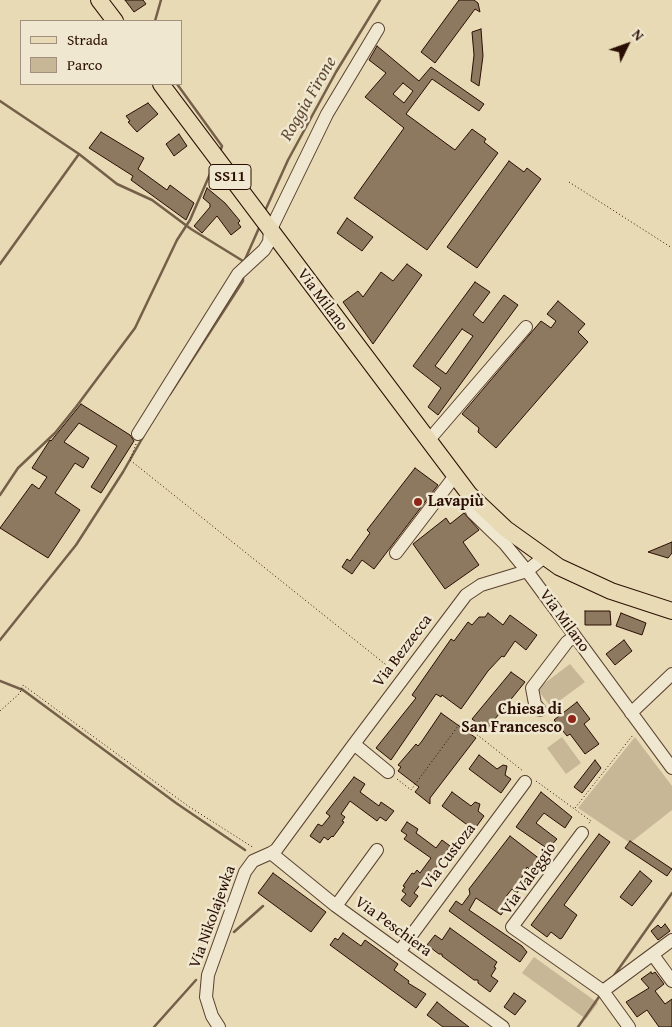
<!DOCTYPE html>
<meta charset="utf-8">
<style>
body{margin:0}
#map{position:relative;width:672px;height:1027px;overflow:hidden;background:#e7dab5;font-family:"Gentium Book Plus",serif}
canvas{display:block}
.legend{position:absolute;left:20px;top:20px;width:162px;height:65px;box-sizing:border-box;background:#efe7cf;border:1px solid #a1907d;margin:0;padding:6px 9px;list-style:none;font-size:15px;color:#2b0e03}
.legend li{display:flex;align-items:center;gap:10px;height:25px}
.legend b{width:25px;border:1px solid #a1907d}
.north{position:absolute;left:602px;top:20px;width:50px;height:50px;-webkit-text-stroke:4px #efe7cf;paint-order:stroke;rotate:48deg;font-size:14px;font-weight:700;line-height:20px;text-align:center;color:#2b0e03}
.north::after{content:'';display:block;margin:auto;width:18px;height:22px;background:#2b0e03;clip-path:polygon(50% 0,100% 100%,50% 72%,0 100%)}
</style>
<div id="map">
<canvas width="672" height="1027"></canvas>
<ul class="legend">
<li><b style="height:6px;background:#e7dab5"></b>Strada</li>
<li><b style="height:14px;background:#c7b797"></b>Parco</li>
</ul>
<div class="north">N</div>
</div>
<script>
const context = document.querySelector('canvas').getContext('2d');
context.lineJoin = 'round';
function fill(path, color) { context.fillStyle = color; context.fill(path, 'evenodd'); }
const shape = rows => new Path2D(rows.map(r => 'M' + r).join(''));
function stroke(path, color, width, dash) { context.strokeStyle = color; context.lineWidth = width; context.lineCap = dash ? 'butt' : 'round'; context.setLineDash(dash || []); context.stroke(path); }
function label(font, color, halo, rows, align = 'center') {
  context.font = font + ' "Gentium Book Plus",serif'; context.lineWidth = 5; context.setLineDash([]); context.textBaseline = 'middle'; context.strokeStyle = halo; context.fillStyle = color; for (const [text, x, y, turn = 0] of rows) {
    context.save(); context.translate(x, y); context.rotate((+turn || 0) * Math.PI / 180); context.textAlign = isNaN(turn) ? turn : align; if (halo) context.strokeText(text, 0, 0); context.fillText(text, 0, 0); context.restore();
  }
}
fill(shape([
 [570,664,585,682,551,707,537,689],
 [562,737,581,763,566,774,547,748],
 [635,737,672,786,672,810,630,843,578,808],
 [534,957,598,1003,586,1019,522,973]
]), '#c7b797');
stroke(shape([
 [155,21,161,0],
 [177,84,222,146,221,149],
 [0,101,79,154,117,184,152,200,191,229,243,261],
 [265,211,288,160,336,72,380,0],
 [0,264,79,154],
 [243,264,259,228],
 [170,394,243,281,243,274],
 [0,495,18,468,55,433,76,407,135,328,177,240,190,220,213,167],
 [0,640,76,545,123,472,143,437],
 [0,681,23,690,176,803,245,850],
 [234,932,263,906],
 [613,977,672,893],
 [154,1027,196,980],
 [578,1027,601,994]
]), '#755f49', 2.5);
const building = shape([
 [125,0,143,0,146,4,134,12,125,0],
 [459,0,474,0,478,3,480,12,475,9,435,63,421,52,459,0],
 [481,29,483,56,479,86,471,81,474,55,472,32,481,29],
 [377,46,419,81,431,67,484,104,479,111,432,79,406,114,455,150,472,129,486,139,484,142,498,153,427,250,354,198,404,128,365,97,386,73,369,60,377,46],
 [403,83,413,91,404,103,393,94,403,83],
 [148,103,158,114,137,132,128,122,130,121,126,116,148,103],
 [101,132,144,158,138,169,167,190,170,185,194,203,186,220,131,180,133,176,89,148,101,132],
 [179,134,187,146,174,156,166,144,179,134],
 [509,161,524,172,527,168,541,179,477,268,447,247,509,161],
 [207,188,225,203,240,221,238,223,241,227,231,235,217,216,202,233,194,226,210,207,210,204,203,198,207,188],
 [347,218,373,237,362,251,337,233,347,218],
 [407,264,422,275,373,344,343,302,358,291,363,297,381,272,393,281,407,264],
 [475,282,490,292,473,315,483,323,504,295,518,305,438,415,428,407,441,388,413,366,475,282],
 [462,329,473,336,446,374,435,366,462,329],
 [558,301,585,324,578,332,588,342,496,448,478,432,479,428,462,414,541,321,551,328,556,321,547,314,558,301],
 [81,404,130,435,134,441,101,493,91,487,117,446,79,423,64,442,89,458,83,468,75,463,55,493,80,510,48,558,0,528,32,484,39,489,47,477,32,468,50,440,51,441,81,404],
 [415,468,438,485,374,569,362,560,352,574,342,567,347,559,350,561,370,533,367,530,415,468],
 [464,513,479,530,463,542,479,565,445,589,413,544,446,518,450,524,464,513],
 [672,542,672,553,668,558,648,552,672,542],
 [585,611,610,611,611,625,585,625,585,611],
 [488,613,503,625,510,615,537,635,526,650,515,641,504,657,502,656,488,671,461,709,442,695,441,697,436,694,391,760,376,748,416,698,412,695,451,639,454,641,468,622,472,625,479,617,485,617,488,613],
 [621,613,646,623,642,635,616,626,621,613],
 [624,640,632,651,615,665,606,654,624,640],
 [511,672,525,682,486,730,472,719,511,672],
 [577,702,590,719,584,724,599,744,585,754,570,734,567,736,554,720,577,702],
 [441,713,476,738,430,798,430,804,415,792,419,787,398,771,401,767,398,765,416,744,418,746,422,741,441,713],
 [479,755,497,769,503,765,507,766,505,775,511,779,501,793,469,769,479,755],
 [595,760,601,768,582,793,574,787,595,760],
 [354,777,365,784,360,792,379,806,381,802,394,811,386,821,380,817,377,821,350,801,341,814,345,817,342,821,344,822,333,837,332,836,328,840,324,837,320,843,310,836,318,824,322,826,330,816,326,813,354,777],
 [452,792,471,806,475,802,480,804,478,811,484,816,474,830,442,806,452,792],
 [541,792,572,817,565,828,544,813,536,823,557,839,548,849,516,827,541,792],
 [407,822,418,829,416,833,436,848,442,840,450,846,426,884,423,881,414,893,418,896,410,907,401,900,406,894,402,891,405,887,403,886,412,873,414,874,417,870,420,873,431,858,404,839,407,835,401,831,407,822],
 [599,834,610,842,564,905,577,915,562,938,560,939,551,932,547,937,531,925,599,834],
 [510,836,541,860,532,871,527,867,521,879,525,881,517,893,512,889,504,899,509,903,501,915,476,898,469,910,522,946,527,952,520,962,449,911,456,901,462,905,470,894,469,889,510,836],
 [630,841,672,869,667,876,625,848,630,841],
 [640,871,652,881,632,906,620,897,640,871],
 [273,873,326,912,311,932,258,893,273,873],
 [665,924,670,931,658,940,651,931,658,925,661,928,665,924],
 [450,928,497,962,494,967,496,968,491,976,498,981,490,992,478,983,478,980,474,980,442,956,442,954,439,954,427,945,435,935,442,940,450,928],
 [343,933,361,946,365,940,398,964,394,970,409,981,408,983,426,994,416,1008,330,945,335,938,338,940,343,933],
 [651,972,652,974,655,972,664,984,655,991,665,1004,672,999,672,1027,659,1027,647,1010,637,1017,626,1002,649,988,641,979,651,972],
 [514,993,526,1001,515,1015,504,1007,514,993],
 [437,1002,448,1011,469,1027,443,1027,427,1015,437,1002]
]);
fill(building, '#8d7860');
stroke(building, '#2b0e03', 1);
const minor = shape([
 [138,434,238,274,264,250,269,242,270,231,327,114,378,29],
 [428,441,526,327],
 [472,512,505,544,527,571,672,768],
 [396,553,454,477],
 [540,710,535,704,532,688,567,642,575,636],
 [631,713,672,674],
 [388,772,354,744,466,595,481,585,527,571,544,557],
 [582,833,512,927,603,991,629,1027],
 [271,853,276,850,354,744],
 [336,906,377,850],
 [399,952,525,782],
 [653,955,672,981],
 [603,991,672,940],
 [219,1027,212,1016,206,997,208,975,245,872,253,861,271,853,336,906,503,1027]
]);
const major = shape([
 [99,0,115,21],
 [161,84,469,494,506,529,559,567,611,591,672,611]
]);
stroke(minor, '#5a4130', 14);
stroke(major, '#2b0e03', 18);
stroke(shape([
 [569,182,672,248],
 [136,444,130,460,395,672],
 [0,711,20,693,23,685,188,806,254,848],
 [397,779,411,790,461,722,523,771],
 [536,781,591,821,588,824],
 [575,808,633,735]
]), '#2b0e03', 1, [1, 2.5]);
stroke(minor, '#efe7cf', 12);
stroke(major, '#e7dab5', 16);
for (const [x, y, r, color] of [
 [418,502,5,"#8f2418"],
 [572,719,5,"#8f2418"]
]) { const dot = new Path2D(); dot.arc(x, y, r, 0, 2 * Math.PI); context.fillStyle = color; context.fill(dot); stroke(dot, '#efe7cf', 2); }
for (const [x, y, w] of [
 [230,177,42]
]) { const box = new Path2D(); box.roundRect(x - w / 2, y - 12.5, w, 25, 4); context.fillStyle = '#efe7cf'; context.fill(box); stroke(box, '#2b0e03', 1); }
label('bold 15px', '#2b0e03', null, [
 ["SS11",230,177]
]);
label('16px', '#2b0e03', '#efe7cf', [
 ["Via Milano",322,300,53],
 ["Via Milano",564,621,54],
 ["Via Bezzecca",403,651,-53],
 ["Via Custoza",449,857,-53],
 ["Via Valeggio",529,879,-55],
 ["Via Nikolajewka",213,917,-70],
 ["Via Peschiera",393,927,36]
]);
label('bold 16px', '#2b0e03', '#efe7cf', [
 ["Lavapiù",428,502],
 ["Chiesa di",562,710,"right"],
 ["San Francesco",562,728,"right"]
], 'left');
label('italic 18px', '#634b38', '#efe7cf', [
 ["Roggia Firone",309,99,-60]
]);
</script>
